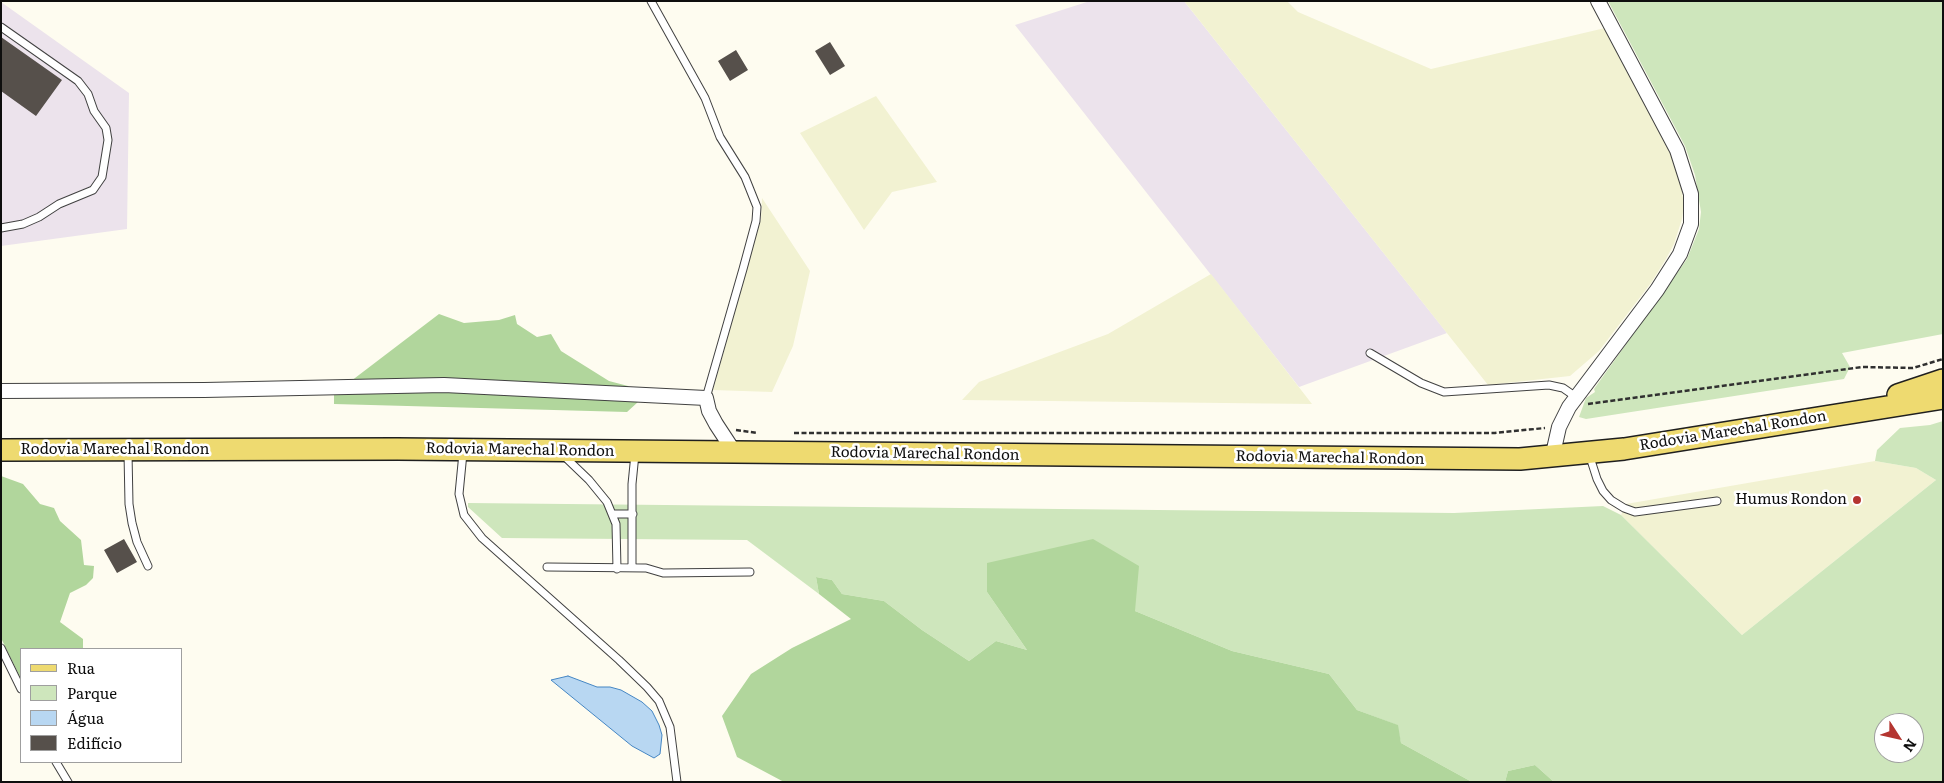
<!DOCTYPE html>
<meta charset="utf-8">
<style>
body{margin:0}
#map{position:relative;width:1944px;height:783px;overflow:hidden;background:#fefcf0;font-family:Literata,serif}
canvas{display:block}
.frame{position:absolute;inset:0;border:2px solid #0e0e0e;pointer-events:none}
.legend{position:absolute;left:20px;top:648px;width:162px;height:115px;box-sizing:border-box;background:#fff;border:1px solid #9f9f9f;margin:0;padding:6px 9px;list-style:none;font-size:15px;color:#0e0e0e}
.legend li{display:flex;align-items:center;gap:10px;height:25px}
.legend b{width:25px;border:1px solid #9f9f9f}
.north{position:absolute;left:1874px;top:713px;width:50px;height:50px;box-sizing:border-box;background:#fff;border:1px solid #9f9f9f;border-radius:50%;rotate:125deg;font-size:14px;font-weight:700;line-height:20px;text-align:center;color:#0e0e0e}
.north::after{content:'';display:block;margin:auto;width:18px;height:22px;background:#b43530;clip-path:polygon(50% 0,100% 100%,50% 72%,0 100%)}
</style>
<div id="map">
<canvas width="1944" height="783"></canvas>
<div class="frame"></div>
<ul class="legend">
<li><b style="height:6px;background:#eeda70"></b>Rua</li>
<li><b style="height:14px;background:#cee6bc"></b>Parque</li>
<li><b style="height:14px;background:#b8d7f2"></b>Água</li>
<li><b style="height:14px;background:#56504b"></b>Edifício</li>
</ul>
<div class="north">N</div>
</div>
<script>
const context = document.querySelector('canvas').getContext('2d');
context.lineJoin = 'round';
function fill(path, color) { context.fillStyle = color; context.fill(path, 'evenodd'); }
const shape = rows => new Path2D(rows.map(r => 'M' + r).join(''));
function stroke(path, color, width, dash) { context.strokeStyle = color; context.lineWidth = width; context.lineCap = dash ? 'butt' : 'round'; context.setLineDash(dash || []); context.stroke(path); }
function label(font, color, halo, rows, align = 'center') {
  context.font = font + ' Literata,serif'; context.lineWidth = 5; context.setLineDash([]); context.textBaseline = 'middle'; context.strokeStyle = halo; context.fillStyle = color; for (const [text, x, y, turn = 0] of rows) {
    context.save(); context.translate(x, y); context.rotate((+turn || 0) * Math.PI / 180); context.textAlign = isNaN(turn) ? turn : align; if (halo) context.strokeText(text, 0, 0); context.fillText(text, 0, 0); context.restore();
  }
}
fill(shape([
 [1090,1,1184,1,1447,333,1299,387,1015,25],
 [1,2,129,93,127,229,1,246]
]), '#ece3ec');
fill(shape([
 [1184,1,1287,1,1298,12,1431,69,1605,28,1672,151,1679,175,1684,204,1682,219,1674,244,1666,259,1651,283,1599,351,1570,376,1488,385],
 [876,96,937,182,892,192,864,230,800,133],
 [762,198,810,271,793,346,772,392,713,390,761,218],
 [1211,274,1312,404,962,400,979,382,1108,334],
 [1875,461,1916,468,1936,480,1742,635,1621,515,1626,504]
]), '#f2f2d2');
fill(shape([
 [1608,1,1943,1,1943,334,1842,353,1850,367,1844,379,1586,419,1579,417,1586,398,1595,392,1594,389,1687,259,1699,229,1701,212,1695,175,1685,146],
 [1943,421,1943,782,1554,782,1535,765,1508,771,1505,782,1472,782,1401,743,1397,725,1357,710,1329,674,1232,651,1135,611,987,592,1027,650,996,641,969,661,922,630,884,601,842,594,832,580,816,577,819,594,747,540,502,538,468,507,468,503,1454,513,1603,506,1621,515,1742,635,1936,480,1916,468,1875,461,1877,450,1900,428,1930,425],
 [1884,723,1914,723,1914,753,1884,753]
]), '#cee6bc');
fill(shape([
 [439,314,464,323,499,320,515,315,517,324,537,337,551,334,561,351,609,381,628,386,638,402,627,412,334,404,334,394],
 [1,476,23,484,40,504,54,508,60,521,81,540,84,565,94,566,93,578,86,585,70,593,60,622,83,639,83,649,21,649,21,679,1,638],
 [1093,539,1139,566,1135,611,1232,651,1329,674,1357,710,1398,725,1401,743,1472,782,784,782,737,757,722,716,751,674,792,648,851,619,819,594,816,577,832,580,842,594,884,601,922,630,969,661,996,641,1027,650,987,592,987,563],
 [1535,765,1554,782,1505,782,1508,771]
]), '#b1d69c');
const water = shape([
 [568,676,597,687,610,687,621,690,642,702,652,711,659,725,662,735,660,754,654,758,632,746,551,680,568,676]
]);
fill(water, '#b8d7f2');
stroke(water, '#4586c3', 1);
fill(shape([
 [1,37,62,80,36,116,1,91],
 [830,42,845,66,830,75,815,51],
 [736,50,748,70,730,81,718,61],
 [124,539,137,562,117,573,104,550]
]), '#56504b');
const lane = shape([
 [651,1,705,98,720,137,745,177,757,207,756,221,743,269,706,398],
 [1,27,78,81,88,94,94,111,106,128,108,140,102,177,93,190,59,204,39,217,23,224,1,228],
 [1370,353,1421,383,1444,392,1549,385,1563,388,1576,397],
 [128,453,129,504,132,523,137,542,148,566],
 [463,453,459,494,464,515,482,538,619,660,647,687,659,701,670,727,677,782],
 [1589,454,1597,479,1603,491,1611,500,1624,508,1635,512,1717,501],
 [564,456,589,480,607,502,616,524,617,569],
 [613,514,633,514],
 [547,567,646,568,663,573,750,572],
 [632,568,632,484,635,454],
 [1,648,21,689],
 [56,762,68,782]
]);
const street = shape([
 [1,391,204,390,444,385,706,398,709,411,716,424,735,453],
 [1552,458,1559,427,1569,407,1657,290,1680,254,1691,224,1691,194,1677,150,1598,1]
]);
const primary = shape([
 [1898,395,1943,380],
 [1,450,397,449,1520,459,1624,449,1943,398]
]);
stroke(lane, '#414141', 9);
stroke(street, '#414141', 16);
stroke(primary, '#1f1f1f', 24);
stroke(shape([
 [1588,404,1862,367,1913,368,1943,359],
 [736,430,758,433],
 [794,433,1495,433,1545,428]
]), '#303030', 2.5, [5, 2.5]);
stroke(lane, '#fff', 7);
stroke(street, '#fff', 14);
stroke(primary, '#eeda70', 21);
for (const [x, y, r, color] of [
 [1857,500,5,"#b43530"]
]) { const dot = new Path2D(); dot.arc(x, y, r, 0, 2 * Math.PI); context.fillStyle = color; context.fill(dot); stroke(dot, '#fff', 2); }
label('15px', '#0e0e0e', '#fff', [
 ["Rodovia Marechal Rondon",1733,431,-9],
 ["Rodovia Marechal Rondon",115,450],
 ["Rodovia Marechal Rondon",520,450,1],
 ["Rodovia Marechal Rondon",925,454,1],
 ["Rodovia Marechal Rondon",1330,458,1]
]);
label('15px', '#0e0e0e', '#fff', [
 ["Humus Rondon",1847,500]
], 'right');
</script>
